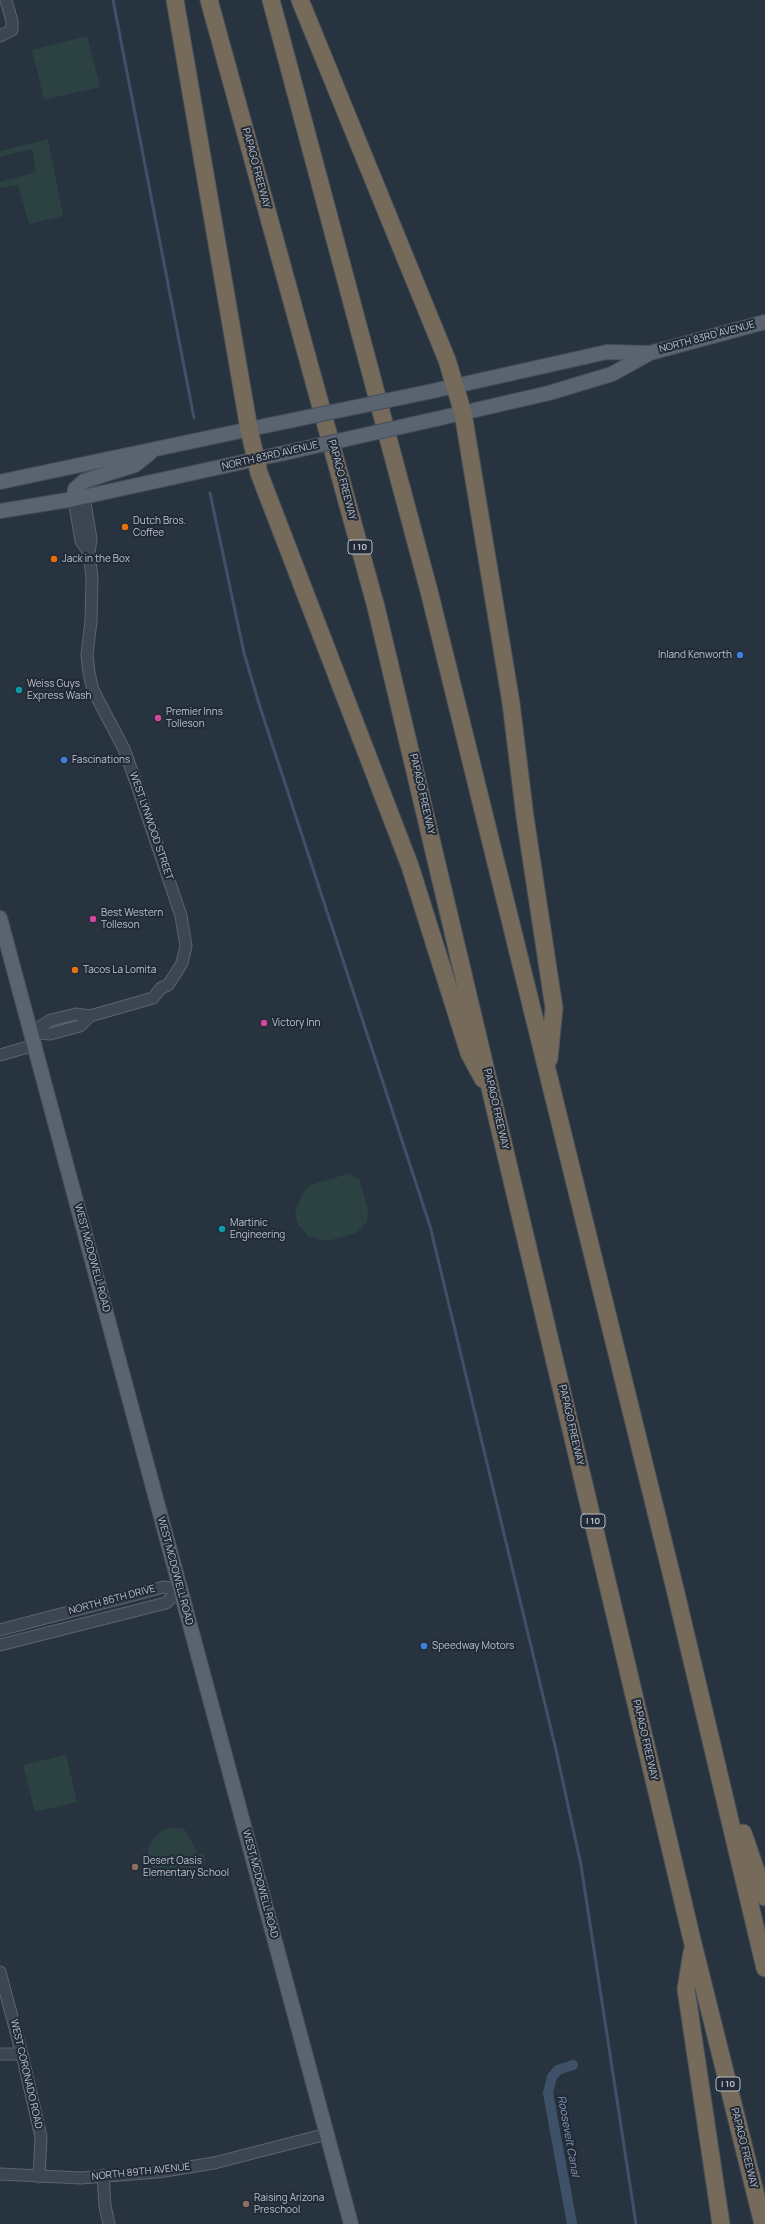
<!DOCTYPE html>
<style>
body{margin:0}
canvas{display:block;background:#283340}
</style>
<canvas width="765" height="2224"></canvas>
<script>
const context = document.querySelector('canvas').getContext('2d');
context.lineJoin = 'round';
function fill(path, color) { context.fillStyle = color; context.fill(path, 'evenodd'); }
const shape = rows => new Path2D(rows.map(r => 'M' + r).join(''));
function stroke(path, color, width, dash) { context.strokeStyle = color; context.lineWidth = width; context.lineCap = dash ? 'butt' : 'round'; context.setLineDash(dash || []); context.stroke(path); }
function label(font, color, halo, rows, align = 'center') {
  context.font = font + ' Manrope,sans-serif'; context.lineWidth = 4; context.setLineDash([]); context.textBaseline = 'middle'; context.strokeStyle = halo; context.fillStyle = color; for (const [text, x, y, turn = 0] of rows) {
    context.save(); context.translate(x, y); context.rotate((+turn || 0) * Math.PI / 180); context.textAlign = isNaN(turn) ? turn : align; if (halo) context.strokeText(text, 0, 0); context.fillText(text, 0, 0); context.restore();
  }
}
fill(shape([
 [87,36,100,87,44,100,32,50],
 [48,139,63,216,29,224,18,185,0,188,0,182,36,172,32,149,0,157,0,151],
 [350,1173,360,1180,368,1211,367,1222,356,1233,328,1241,308,1236,298,1224,295,1213,303,1192,311,1185],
 [66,1755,77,1802,35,1812,23,1765],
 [173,1827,184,1829,193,1844,198,1855,203,1853,205,1862,199,1874,192,1876,189,1869,159,1877,153,1872,148,1856,148,1847,154,1838,163,1830]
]), '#2b4142');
stroke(shape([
 [113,0,194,418],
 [210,493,244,653,260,707,430,1226,556,1750,581,1865,636,2224]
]), '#3f5168', 3);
stroke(shape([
 [572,2224,548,2093,552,2077,558,2070,573,2065]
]), '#3f5168', 10);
const minor = shape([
 [0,36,12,30,12,21,6,0],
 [74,499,81,541,89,553],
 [31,1032,51,1020,76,1014,90,1016,153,998,161,988,168,985,176,973,182,963,186,946,181,916,137,785,124,749,93,690,89,673,87,655,91,621,92,578,89,553,91,539,84,497],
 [31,1032,50,1034,80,1026,90,1016],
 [0,1055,35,1045],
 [0,1630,164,1587,180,1590],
 [0,1645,166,1603,180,1590],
 [0,1972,22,2054,41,2137,39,2177],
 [0,2054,22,2054],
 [0,2174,81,2178,158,2172,214,2163,327,2134],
 [103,2175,105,2206,109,2224]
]);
const major = shape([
 [428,392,607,352,649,353],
 [436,419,549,393,612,374,650,353,765,322],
 [0,482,274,424],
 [74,499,75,489,84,481,135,465,150,453],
 [0,511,74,499,284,453],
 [0,918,351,2224]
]);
const highway = shape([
 [175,0,249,429,259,473,410,866,469,1053,483,1079],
 [209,0,376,607,693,1944,763,2224],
 [271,0,429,591,675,1589,765,1968],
 [300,0,447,360,463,413,511,703,525,817,554,1008,549,1059],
 [743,1833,765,1897],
 [692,1952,686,1989,721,2224]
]);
stroke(minor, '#5a636e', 13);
stroke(major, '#464e5a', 16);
stroke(highway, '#47505b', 19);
stroke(minor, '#3c4550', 11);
stroke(major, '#5a6470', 14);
stroke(highway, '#766a5a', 17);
const majorBridge = shape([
 [274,424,428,392],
 [284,453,436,419]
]);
stroke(majorBridge, '#464e5a', 16, []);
stroke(majorBridge, '#5a6470', 14);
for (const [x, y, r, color] of [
 [125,527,4,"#e8710a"],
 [54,559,4,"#e8710a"],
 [740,655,4,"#3f7fe0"],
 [19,690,4,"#0f9aa8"],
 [158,718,4,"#d1479c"],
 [64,760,4,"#3f7fe0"],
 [93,919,4,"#d1479c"],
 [75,970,4,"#e8710a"],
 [264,1023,4,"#d1479c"],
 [222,1229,4,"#0f9aa8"],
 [424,1646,4,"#3f7fe0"],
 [135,1867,4,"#8d6e63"],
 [246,2204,4,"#8d6e63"]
]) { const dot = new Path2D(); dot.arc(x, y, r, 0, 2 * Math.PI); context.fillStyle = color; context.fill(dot); stroke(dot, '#212a36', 1.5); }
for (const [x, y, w] of [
 [360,547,24],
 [593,1521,24],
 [728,2084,24]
]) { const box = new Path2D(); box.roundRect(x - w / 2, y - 7, w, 14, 3); context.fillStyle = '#212a36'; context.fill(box); stroke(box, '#b9c0ca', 1); }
label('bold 9px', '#b9c0ca', null, [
 ["I 10",360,547],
 ["I 10",593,1521],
 ["I 10",728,2084]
]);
label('10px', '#b9c0ca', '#212a36', [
 ["PAPAGO FREEWAY",256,168,75],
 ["NORTH 83RD AVENUE",707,337,-15],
 ["NORTH 83RD AVENUE",270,456,-13],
 ["PAPAGO FREEWAY",342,480,75],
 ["PAPAGO FREEWAY",422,794,77],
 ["WEST LYNWOOD STREET",151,826,71],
 ["PAPAGO FREEWAY",496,1109,77],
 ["WEST MCDOWELL ROAD",92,1258,75],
 ["PAPAGO FREEWAY",571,1425,77],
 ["WEST MCDOWELL ROAD",175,1571,75],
 ["NORTH 86TH DRIVE",112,1600,-15],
 ["PAPAGO FREEWAY",645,1740,77],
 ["WEST MCDOWELL ROAD",260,1884,75],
 ["WEST CORONADO ROAD",26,2074,77],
 ["PAPAGO FREEWAY",744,2148,76],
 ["NORTH 89TH AVENUE",141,2172,-6]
]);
label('10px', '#b9c0ca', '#212a36', [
 ["Dutch Bros.",133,521],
 ["Coffee",133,533],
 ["Jack in the Box",62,559],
 ["Inland Kenworth",732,655,"right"],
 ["Weiss Guys",27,684],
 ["Express Wash",27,696],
 ["Premier Inns",166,712],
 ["Tolleson",166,724],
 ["Fascinations",72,760],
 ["Best Western",101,913],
 ["Tolleson",101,925],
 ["Tacos La Lomita",83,970],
 ["Victory Inn",272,1023],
 ["Martinic",230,1223],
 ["Engineering",230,1235],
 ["Speedway Motors",432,1646],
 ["Desert Oasis",143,1861],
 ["Elementary School",143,1873],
 ["Raising Arizona",254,2198],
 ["Preschool",254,2210]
], 'left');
label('italic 11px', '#8297b0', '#212a36', [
 ["Roosevelt Canal",568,2136,80]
]);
</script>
